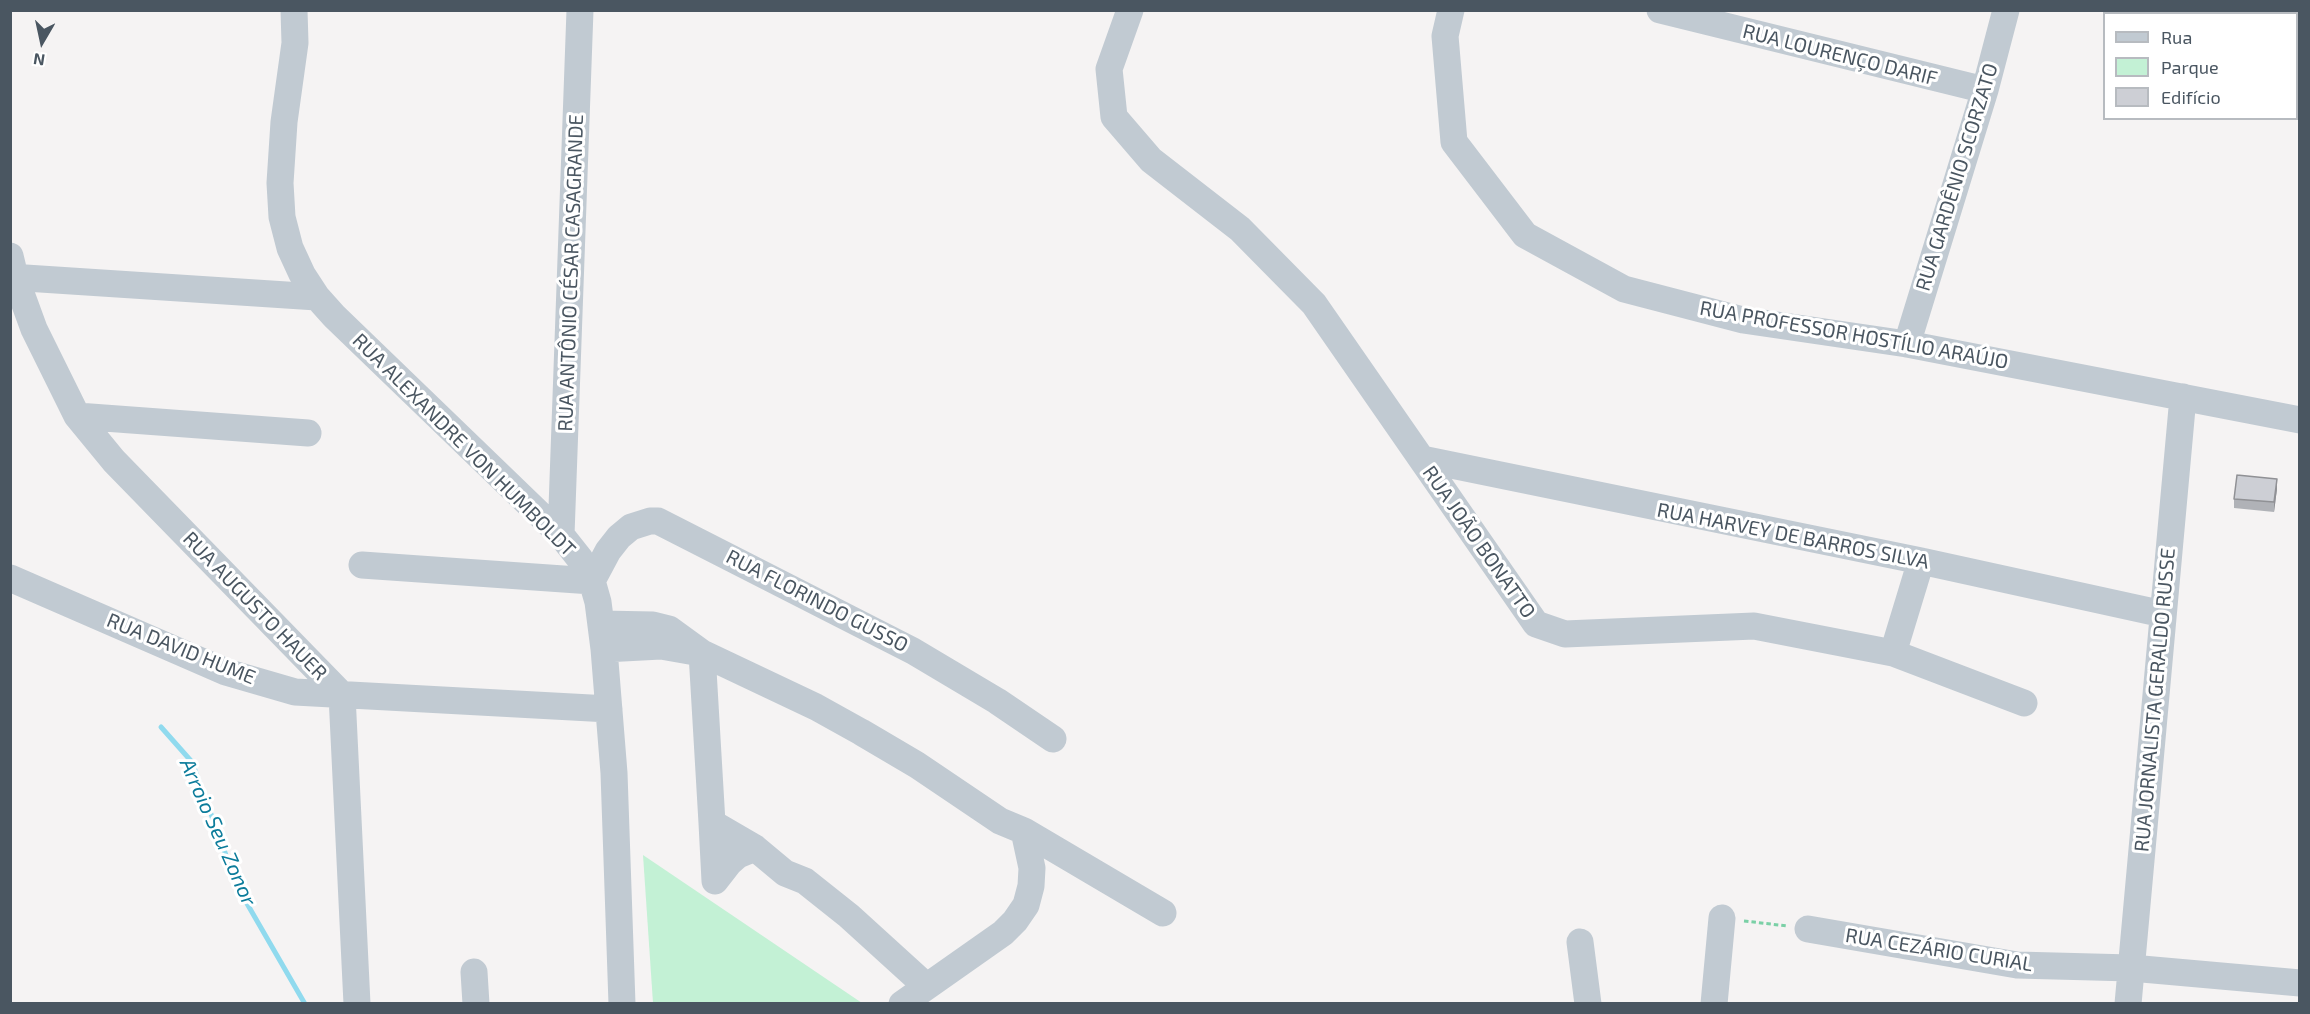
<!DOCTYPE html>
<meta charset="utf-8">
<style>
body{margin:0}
#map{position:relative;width:2310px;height:1014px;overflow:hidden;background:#f5f3f3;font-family:"Exo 2",sans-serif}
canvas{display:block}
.frame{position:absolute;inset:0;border:12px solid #4a5661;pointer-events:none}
.legend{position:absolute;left:2103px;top:12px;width:195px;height:108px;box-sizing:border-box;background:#fff;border:2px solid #b7bbc0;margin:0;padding:8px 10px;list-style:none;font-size:18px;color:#4a5661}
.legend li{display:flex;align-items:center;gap:12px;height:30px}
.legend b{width:30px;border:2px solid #b7bbc0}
.north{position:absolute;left:12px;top:12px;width:60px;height:60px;-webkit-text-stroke:4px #fff;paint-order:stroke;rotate:189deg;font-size:16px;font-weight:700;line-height:24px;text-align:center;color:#4a5661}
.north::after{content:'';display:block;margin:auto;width:21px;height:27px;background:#4a5661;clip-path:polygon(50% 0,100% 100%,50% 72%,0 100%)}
</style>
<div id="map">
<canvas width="2310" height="1014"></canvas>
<div class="frame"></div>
<ul class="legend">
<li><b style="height:8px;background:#c1cad2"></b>Rua</li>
<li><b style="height:16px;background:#c3f1d5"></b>Parque</li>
<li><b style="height:16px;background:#cdcfd5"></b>Edifício</li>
</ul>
<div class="north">N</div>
</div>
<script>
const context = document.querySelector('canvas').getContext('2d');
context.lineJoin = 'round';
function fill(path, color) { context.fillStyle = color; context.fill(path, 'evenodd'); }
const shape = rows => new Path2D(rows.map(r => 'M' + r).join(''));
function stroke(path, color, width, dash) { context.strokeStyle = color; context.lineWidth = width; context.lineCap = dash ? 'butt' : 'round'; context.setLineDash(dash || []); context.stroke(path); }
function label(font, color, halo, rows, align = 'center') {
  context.font = font + ' "Exo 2",sans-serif'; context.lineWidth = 6; context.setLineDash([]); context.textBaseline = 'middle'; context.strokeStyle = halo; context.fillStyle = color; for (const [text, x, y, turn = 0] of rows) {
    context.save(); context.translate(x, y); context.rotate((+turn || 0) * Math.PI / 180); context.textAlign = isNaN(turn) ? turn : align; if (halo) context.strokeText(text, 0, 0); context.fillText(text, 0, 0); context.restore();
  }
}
fill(shape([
 [643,855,862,1003,653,1003]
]), '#c3f1d5');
stroke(shape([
 [161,727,192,762,238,888,305,1004]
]), '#90daee', 5);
stroke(shape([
 [1744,921,1788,926]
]), '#7ad0a6', 3, [4.5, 3]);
stroke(shape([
 [294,10,295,43,284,122,280,183,282,217,290,248,302,274,317,297,334,316,561,535,580,559,592,581,598,602,604,649,614,773,622,1004],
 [1130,10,1109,69,1114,117,1151,160,1240,229,1314,304,1536,624,1565,634,1754,626,1893,653,2024,703],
 [1451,10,1445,36,1454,142,1525,235,1624,289,1743,320,1907,344,2300,420],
 [1660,10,1985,90],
 [2296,84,2300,85],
 [10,256,15,277,34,329,77,416,114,461,342,695,357,1004],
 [10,277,317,297],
 [1907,344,1985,90,2006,10],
 [77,416,308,433],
 [1422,459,1921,561,2163,614],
 [561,535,580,10],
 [362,565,592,581,608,551,619,537,631,527,650,521,658,521,913,651,997,701,1053,739],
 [10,578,226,672,295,692,609,709],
 [601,624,653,625,669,629,702,653,816,707,861,732,917,765,1000,821,1024,831,1163,913],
 [604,649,661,646,695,652],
 [702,653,712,823,755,848,785,873,805,881,849,916,926,986],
 [1893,653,1921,561],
 [712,823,715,881,729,863,738,855,755,848],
 [1808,929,2017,965,2131,968,2300,983],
 [1580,942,1588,1004],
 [474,972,476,1004],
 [902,1004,1003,933,1015,921,1026,905,1031,886,1032,868,1024,831],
 [1714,1004,1722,918],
 [2128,1004,2183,397]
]), '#c1cad2', 27);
fill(shape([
 [2277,489,2274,512,2234,508,2234,499]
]), '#b0b2b7');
fill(shape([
 [2277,479,2277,489,2274,512,2274,502]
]), '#909195');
const building = shape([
 [2237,475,2277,479,2274,502,2234,499,2237,475]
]);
fill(building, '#cdcfd5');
stroke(building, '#909195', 1.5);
label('20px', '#4a5661', '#fff', [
 ["RUA LOURENÇO DARIF",1840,55,14],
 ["RUA GARDÊNIO SCORZATO",1957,177,-73],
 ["RUA ANTÔNIO CÉSAR CASAGRANDE",571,273,-88],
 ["RUA PROFESSOR HOSTÍLIO ARAÚJO",1854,335,10],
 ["RUA ALEXANDRE VON HUMBOLDT",464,445,45],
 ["RUA HARVEY DE BARROS SILVA",1793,536,11],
 ["RUA JOÃO BONATTO",1479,542,55],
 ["RUA FLORINDO GUSSO",817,601,27],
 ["RUA AUGUSTO HAUER",255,606,46],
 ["RUA DAVID HUME",181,649,22],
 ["RUA JORNALISTA GERALDO RUSSE",2155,700,-85],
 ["RUA CEZÁRIO CURIAL",1939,950,9]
]);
label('italic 21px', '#0c7c9b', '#fff', [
 ["Arroio Seu Zonor",218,832,66]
]);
</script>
